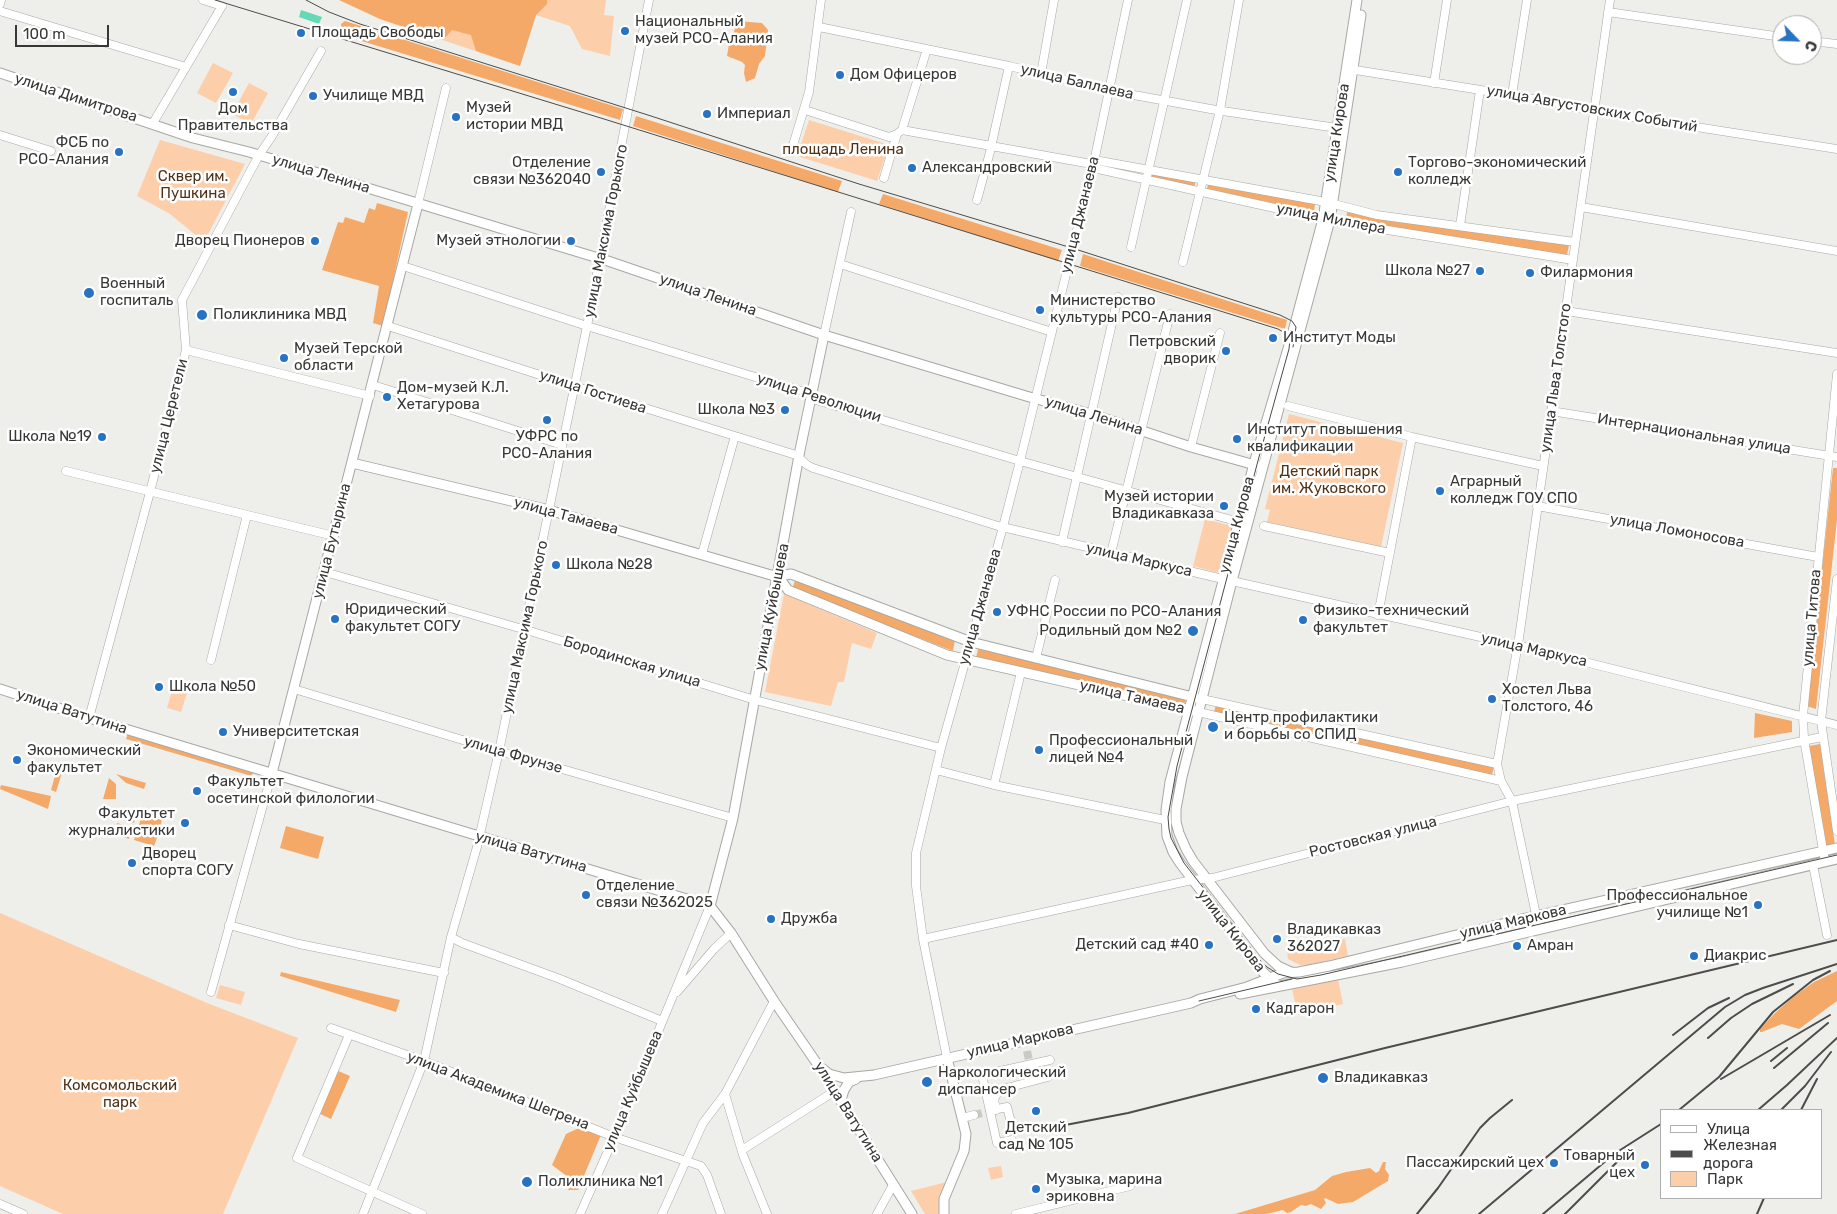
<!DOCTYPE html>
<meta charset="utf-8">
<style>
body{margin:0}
#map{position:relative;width:1837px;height:1214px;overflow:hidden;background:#eeefea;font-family:Rubik,sans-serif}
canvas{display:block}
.legend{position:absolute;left:1660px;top:1109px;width:162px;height:90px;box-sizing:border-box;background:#fff;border:1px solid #afafae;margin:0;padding:6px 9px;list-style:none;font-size:15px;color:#373735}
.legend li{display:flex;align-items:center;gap:10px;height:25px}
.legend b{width:25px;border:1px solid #afafae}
.north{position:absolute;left:1772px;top:15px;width:50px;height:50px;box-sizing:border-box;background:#fff;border:1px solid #afafae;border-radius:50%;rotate:114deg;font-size:14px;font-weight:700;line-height:20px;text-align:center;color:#373735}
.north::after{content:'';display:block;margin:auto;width:18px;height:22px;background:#2772c2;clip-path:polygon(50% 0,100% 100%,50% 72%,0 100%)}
.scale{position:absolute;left:15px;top:25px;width:94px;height:22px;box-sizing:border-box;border:2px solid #373735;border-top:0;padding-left:6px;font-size:15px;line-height:18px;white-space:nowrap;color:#373735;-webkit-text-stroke:4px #fff;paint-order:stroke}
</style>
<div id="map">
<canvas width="1837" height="1214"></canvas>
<ul class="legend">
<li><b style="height:6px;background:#fff"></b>Улица</li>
<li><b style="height:6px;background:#4c4c4a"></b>Железная дорога</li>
<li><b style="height:14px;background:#fdceaa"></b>Парк</li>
</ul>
<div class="north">С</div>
<div class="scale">100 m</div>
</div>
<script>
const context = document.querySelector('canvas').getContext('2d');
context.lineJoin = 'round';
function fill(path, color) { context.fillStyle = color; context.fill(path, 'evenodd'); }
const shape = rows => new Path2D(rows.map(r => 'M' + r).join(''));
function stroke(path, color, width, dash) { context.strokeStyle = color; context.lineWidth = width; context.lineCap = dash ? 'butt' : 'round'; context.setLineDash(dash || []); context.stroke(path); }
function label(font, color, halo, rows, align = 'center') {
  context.font = font + ' Rubik,sans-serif'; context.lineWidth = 5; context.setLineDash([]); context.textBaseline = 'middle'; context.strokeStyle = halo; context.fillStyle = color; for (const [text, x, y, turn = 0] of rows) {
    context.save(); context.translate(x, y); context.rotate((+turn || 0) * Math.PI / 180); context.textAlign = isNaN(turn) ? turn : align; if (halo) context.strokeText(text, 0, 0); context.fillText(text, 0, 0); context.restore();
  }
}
fill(shape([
 [339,0,606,0,604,15,614,16,610,56,582,49,570,26,536,15,520,66,380,19],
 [213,63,233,73,216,103,197,93],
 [249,83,268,93,251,124,232,114],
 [809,120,889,145,877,181,797,156],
 [160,140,245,164,204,242,170,214,137,196],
 [1289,414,1403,443,1381,547,1267,522,1270,510,1265,509],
 [1205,519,1232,526,1219,573,1193,566],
 [784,594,877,633,871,649,852,643,844,682,838,682,831,706,765,692],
 [174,683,189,687,181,712,167,708],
 [0,913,207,1003,298,1038,223,1214,63,1214,0,1186],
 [1345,939,1348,956,1307,965,1300,965,1288,959,1287,950],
 [1338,979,1343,1004,1298,1015,1292,989],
 [220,985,245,992,241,1005,216,998],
 [1001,1166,1003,1177,991,1180,988,1168],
 [947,1182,941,1214,925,1214,911,1191]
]), '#fdceaa');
fill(shape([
 [339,0,547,0,547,4,536,15,520,66,476,51,471,35,452,30,443,40,380,19],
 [345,21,623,109,620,120,342,35,341,24],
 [738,21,762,23,768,30,765,56,759,64,755,78,746,82,744,73,745,65,742,62,727,56,729,44],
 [636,116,842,181,838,192,633,126],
 [1152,173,1196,181,1194,187,1150,179],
 [1208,184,1315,203,1314,212,1207,189],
 [883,194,1062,250,1058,261,879,204],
 [377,203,408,212,383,326,373,323,379,286,322,270,338,222,343,223,345,217,364,223,369,208,375,210],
 [1347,212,1569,245,1567,255,1346,221],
 [1083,254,1287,320,1285,329,1080,266],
 [1833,468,1837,468,1837,520,1816,709,1807,706,1808,695],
 [796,578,955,640,953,651,792,589],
 [978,649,1186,698,1184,706,976,658],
 [1216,704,1494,767,1492,775,1214,712],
 [1755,713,1792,721,1792,732,1754,738],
 [128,734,254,772,251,776,248,775,126,739],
 [1820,744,1835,845,1825,847,1809,746],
 [58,765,64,766,56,792,51,790],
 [116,774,146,783,144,789,126,783],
 [109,778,116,784,116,799,103,799],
 [1,785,51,796,48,809,0,789],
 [121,809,137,813,134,823,118,818],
 [142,814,162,820,159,831,139,825],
 [117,823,133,828,129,839,114,834],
 [286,826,324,837,318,859,280,848],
 [137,829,158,835,154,846,134,840],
 [1837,971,1837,1001,1799,1029,1782,1024,1762,1032,1760,1032,1760,1029,1775,1013,1793,997,1814,982],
 [281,972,400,1000,396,1012,280,976],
 [336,1070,350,1076,331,1119,318,1113],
 [581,1127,601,1135,578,1190,568,1190,572,1180,552,1165,566,1134],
 [1383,1162,1386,1162,1385,1169,1389,1175,1388,1181,1353,1202,1338,1204,1325,1198,1324,1199,1326,1203,1321,1209,1311,1204,1306,1206,1301,1205,1291,1212,1287,1213,1283,1210,1266,1214,1235,1214,1315,1190,1332,1176,1346,1172,1370,1168,1376,1173,1379,1171]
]), '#f5a969');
fill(shape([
 [301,10,322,17,319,24,299,17]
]), '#63d9b5');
stroke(shape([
 [1027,1051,1030,1065],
 [974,1115,990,1111]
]), '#c9cac6', 8, [8, 4]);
const minor = shape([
 [0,4,1,0],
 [0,11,186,67],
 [1608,12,1782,37],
 [819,27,1009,66,1112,91,1216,110,1337,128],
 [1812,41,1837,44],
 [1349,69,1512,95,1594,111,1837,149],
 [1041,74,1054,0],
 [1434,83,1447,0],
 [1512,95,1527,0],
 [805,110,889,137,897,134,902,130,927,49],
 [153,123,222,6,203,0],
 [902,130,1086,163,1093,164,1098,169,1338,222,1573,260],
 [0,135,51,151],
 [791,152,809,92,821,0],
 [1093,164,1100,161,1326,202,1377,215,1575,242],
 [884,178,897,134],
 [977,200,990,152,1009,66],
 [418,204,446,88],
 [1581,207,1837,251],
 [1460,226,1480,90],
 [1131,247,1187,0],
 [1183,262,1220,110,1239,0],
 [840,264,1052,332],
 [403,266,587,326,808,393,816,400,1020,461,1239,522],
 [1566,311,1837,353],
 [388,326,571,385,796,455,807,465,813,468,998,526,1223,579],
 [824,335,851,212],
 [186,350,370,396],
 [373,385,562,445],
 [1288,406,1412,437,1543,466],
 [1551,411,1837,457],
 [1191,447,1220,333],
 [66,471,334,536],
 [1537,506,1818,557],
 [1264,526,1390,553],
 [1062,542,1118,297],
 [1111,553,1170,314],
 [702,554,735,436],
 [325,572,533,632,755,700,941,748],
 [1837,579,1821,721,1837,831],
 [1232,581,1525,647,1837,725],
 [1378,615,1412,437],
 [1036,658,1055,580],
 [211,660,247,515],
 [294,689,499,751,733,818],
 [1202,699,1497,764],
 [1198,712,1501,781],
 [89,718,150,492,186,350,182,300,259,155,272,136,321,51],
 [936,770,994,785,1165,820],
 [994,785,1021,672],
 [1824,856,1804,739,1803,716,1837,374],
 [1813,865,1827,935],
 [229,925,299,944,444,973],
 [1539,929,1512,801,1501,781,1497,764,1519,638,1610,0],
 [451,937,462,943,560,979,662,1021],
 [923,939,1192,880,1212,878,1512,801,1822,737],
 [211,992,272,773],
 [677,992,714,949,731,933],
 [331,1028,424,1061,614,1137,701,1166,707,1175,721,1214],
 [349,1035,297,1158,422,1214],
 [947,1058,923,939,916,886,916,853,941,748,1003,527,1020,461,1095,157,1128,0],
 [1033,1081,1048,1077],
 [725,1094,743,1155,767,1214],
 [993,1110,1007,1107,1013,1130],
 [996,1110,994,1099,999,1090,1033,1081,1030,1065],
 [962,1118,974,1115],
 [1012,1140,997,1143,982,1075,1050,1060],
 [742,1150,835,1091],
 [0,1204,23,1214],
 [363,1214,424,1061,451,937,477,847,499,751,587,326,649,0],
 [580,1214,620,1124,710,906],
 [662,1214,703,1123,725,1094,774,1001],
 [877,1214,893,1185],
 [1016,1214,1130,1186]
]);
const major = shape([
 [0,73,193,138,249,152,608,261,824,335,1026,396,1091,414,1191,447,1262,467],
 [352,463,545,509,771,575,778,576,791,574,971,642,1197,698],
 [778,576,788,590,947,655,1194,711],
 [0,689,89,718,710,906,731,933,774,1001,820,1068,912,1214],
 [272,773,418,204],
 [710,906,733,818,800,450,824,335],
 [1291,972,1278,966,1264,953,1193,861,1186,849,1179,833,1176,822,1176,809,1182,777,1232,581,1330,220,1361,15],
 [1280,986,1274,983,1262,971,1180,863,1173,852,1167,836,1166,810,1170,782,1255,460,1292,335,1323,219,1357,0],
 [1240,994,1402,962,1837,859],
 [823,1069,829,1074,844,1078,874,1075,1191,1003,1200,999,1247,987,1283,973,1299,972,1329,966,1522,919,1837,848],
 [841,1100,844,1090,849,1082,856,1079],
 [944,1214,944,1199,964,1151,966,1134,947,1058]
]);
stroke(minor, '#a7a8a4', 9);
stroke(major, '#a7a8a4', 11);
stroke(minor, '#fff', 8);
stroke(major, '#fff', 9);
stroke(shape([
 [215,0,604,119,1278,329,1285,333,1290,339,1289,349,1259,457,1177,766,1168,817,1169,829,1171,838,1184,863,1258,958,1267,967,1278,974,1297,979,1321,975,1837,855],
 [306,0,329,12,360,24,651,116,859,184,1072,248,1280,315,1292,321,1296,327,1293,347],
 [1199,1001,1292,979]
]), '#4c4c4a', 1);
stroke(shape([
 [1673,1035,1708,1008,1729,998],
 [1708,1038,1731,1018,1752,1004,1793,984],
 [1771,1061,1787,1048],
 [1774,1068,1828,1023],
 [1721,1079,1830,1015],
 [1679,1110,1719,1077,1773,1012,1813,980,1830,971],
 [1758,1110,1787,1085,1837,1038],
 [1781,1110,1805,1086,1831,1052],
 [1801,1110,1817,1079],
 [1055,1127,1128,1113,1385,1048,1837,940],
 [1417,1214,1438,1188,1480,1128,1490,1118,1512,1100],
 [1479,1214,1725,1007,1745,995,1763,988,1837,964],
 [1543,1214,1614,1154,1661,1124],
 [1565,1214,1623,1156],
 [1757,1214,1764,1198]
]), '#4c4c4a', 2);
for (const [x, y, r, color] of [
 [625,31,5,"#2772c2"],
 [301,33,5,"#2772c2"],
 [840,75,5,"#2772c2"],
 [233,92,5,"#2772c2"],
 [313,96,5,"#2772c2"],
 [707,114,5,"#2772c2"],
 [456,117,5,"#2772c2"],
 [119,152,5,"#2772c2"],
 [912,168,5,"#2772c2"],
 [601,172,5,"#2772c2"],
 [1398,172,5,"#2772c2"],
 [315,241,5,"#2772c2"],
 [571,241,5,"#2772c2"],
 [1480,271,5,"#2772c2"],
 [1530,273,5,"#2772c2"],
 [89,293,6,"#2772c2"],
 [1040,310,5,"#2772c2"],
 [202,315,6,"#2772c2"],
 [1273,338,5,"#2772c2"],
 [1226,351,5,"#2772c2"],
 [284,358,5,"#2772c2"],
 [387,397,5,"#2772c2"],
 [785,410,5,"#2772c2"],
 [547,420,5,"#2772c2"],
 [102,437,5,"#2772c2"],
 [1237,439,5,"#2772c2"],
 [1440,491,5,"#2772c2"],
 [1224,506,5,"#2772c2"],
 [556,565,5,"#2772c2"],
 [997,612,5,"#2772c2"],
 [335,619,5,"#2772c2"],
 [1303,620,5,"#2772c2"],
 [1193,631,6,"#2772c2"],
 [159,687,5,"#2772c2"],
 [1492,699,5,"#2772c2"],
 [1213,727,6,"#2772c2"],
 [223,732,5,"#2772c2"],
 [1039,750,5,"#2772c2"],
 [17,760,5,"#2772c2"],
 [197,791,5,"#2772c2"],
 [185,823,5,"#2772c2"],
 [132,863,5,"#2772c2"],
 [586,895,5,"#2772c2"],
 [1758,905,5,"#2772c2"],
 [771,919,5,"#2772c2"],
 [1277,939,5,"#2772c2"],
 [1209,945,5,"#2772c2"],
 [1517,946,5,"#2772c2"],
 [1694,956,5,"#2772c2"],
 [1256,1009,5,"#2772c2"],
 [1323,1078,6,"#2772c2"],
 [927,1082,6,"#2772c2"],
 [1036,1111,5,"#2772c2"],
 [1554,1163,5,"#2772c2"],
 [1645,1165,5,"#2772c2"],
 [527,1182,6,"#2772c2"],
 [1036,1189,5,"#2772c2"]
]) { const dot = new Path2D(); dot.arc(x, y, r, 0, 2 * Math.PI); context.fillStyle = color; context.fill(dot); stroke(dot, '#fff', 2); }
label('15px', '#373735', '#fff', [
 ["Национальный",635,22],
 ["музей РСО-Алания",635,39],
 ["Площадь Свободы",311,33],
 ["Дом Офицеров",850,75],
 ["Училище МВД",323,96],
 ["Музей",466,108],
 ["истории МВД",466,125],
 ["Дом",233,109,"center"],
 ["Правительства",233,126,"center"],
 ["Империал",717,114],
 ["ФСБ по",109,143,"right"],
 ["РСО-Алания",109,160,"right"],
 ["Отделение",591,163,"right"],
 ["связи №362040",591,180,"right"],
 ["Торгово-экономический",1408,163],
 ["колледж",1408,180],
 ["Александровский",922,168],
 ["Дворец Пионеров",305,241,"right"],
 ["Музей этнологии",561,241,"right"],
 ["Школа №27",1470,271,"right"],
 ["Филармония",1540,273],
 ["Военный",100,284],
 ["госпиталь",100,301],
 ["Министерство",1050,301],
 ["культуры РСО-Алания",1050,318],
 ["Поликлиника МВД",213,315],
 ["Институт Моды",1283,338],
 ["Петровский",1216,342,"right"],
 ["дворик",1216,359,"right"],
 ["Музей Терской",294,349],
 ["области",294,366],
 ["Дом-музей К.Л.",397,388],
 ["Хетагурова",397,405],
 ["Школа №3",775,410,"right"],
 ["Институт повышения",1247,430],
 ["квалификации",1247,447],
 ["Школа №19",92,437,"right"],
 ["УФРС по",547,437,"center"],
 ["РСО-Алания",547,454,"center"],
 ["Аграрный",1450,482],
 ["колледж ГОУ СПО",1450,499],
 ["Музей истории",1214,497,"right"],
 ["Владикавказа",1214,514,"right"],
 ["Школа №28",566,565],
 ["Юридический",345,610],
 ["факультет СОГУ",345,627],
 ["Физико-технический",1313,611],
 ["факультет",1313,628],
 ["УФНС России по РСО-Алания",1007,612],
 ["Родильный дом №2",1182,631,"right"],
 ["Школа №50",169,687],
 ["Хостел Льва",1502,690],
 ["Толстого, 46",1502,707],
 ["Центр профилактики",1224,718],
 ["и борьбы со СПИД",1224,735],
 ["Университетская",233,732],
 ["Профессиональный",1049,741],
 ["лицей №4",1049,758],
 ["Экономический",27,751],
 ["факультет",27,768],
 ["Факультет",207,782],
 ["осетинской филологии",207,799],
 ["Факультет",175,814,"right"],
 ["журналистики",175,831,"right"],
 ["Дворец",142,854],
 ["спорта СОГУ",142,871],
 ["Отделение",596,886],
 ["связи №362025",596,903],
 ["Профессиональное",1748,896,"right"],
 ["училище №1",1748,913,"right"],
 ["Дружба",781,919],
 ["Владикавказ",1287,930],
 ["362027",1287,947],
 ["Детский сад #40",1199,945,"right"],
 ["Амран",1527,946],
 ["Диакрис",1704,956],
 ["Кадгарон",1266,1009],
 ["Наркологический",938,1073],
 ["диспансер",938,1090],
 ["Владикавказ",1334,1078],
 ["Детский",1036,1128,"center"],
 ["сад № 105",1036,1145,"center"],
 ["Товарный",1635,1156,"right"],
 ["цех",1635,1173,"right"],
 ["Пассажирский цех",1544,1163,"right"],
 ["Музыка, марина",1046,1180],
 ["эриковна",1046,1197],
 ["Поликлиника №1",538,1182]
], 'left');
label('15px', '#373735', '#fff', [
 ["улица Баллаева",1077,82,13],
 ["улица Димитрова",76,98,18],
 ["улица Августовских Событий",1592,109,10],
 ["улица Кирова",1337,133,-81],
 ["улица Ленина",321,174,17],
 ["улица Джанаева",1080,215,-76],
 ["улица Миллера",1331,219,11],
 ["улица Максима Горького",606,231,-79],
 ["улица Ленина",708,295,19],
 ["улица Льва Толстого",1556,378,-82],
 ["улица Гостиева",593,392,18],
 ["улица Революции",819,398,18],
 ["улица Церетели",169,416,-76],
 ["улица Ленина",1094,416,17],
 ["Интернациональная улица",1694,434,9],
 ["улица Тамаева",566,516,15],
 ["улица Кирова",1237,525,-75],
 ["улица Ломоносова",1677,531,10],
 ["улица Бутырина",332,541,-76],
 ["улица Маркуса",1139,560,13],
 ["улица Куйбышева",772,607,-79],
 ["улица Джанаева",980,607,-74],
 ["улица Титова",1812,618,-85],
 ["улица Максима Горького",525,627,-78],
 ["улица Маркуса",1534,650,13],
 ["Бородинская улица",632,662,17],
 ["улица Тамаева",1132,697,13],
 ["улица Ватутина",72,712,18],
 ["улица Фрунзе",513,755,16],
 ["Ростовская улица",1373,837,-14],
 ["улица Ватутина",531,852,16],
 ["улица Маркова",1513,922,-13],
 ["улица Кирова",1231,931,52],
 ["улица Маркова",1020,1041,-13],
 ["улица Академика Шегрена",498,1091,21],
 ["улица Куйбышева",633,1091,-67],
 ["улица Ватутина",848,1112,58]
]);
label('15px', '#513217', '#fff', [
 ["площадь Ленина",843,150],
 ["Сквер им.",193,177],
 ["Пушкина",193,194],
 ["Детский парк",1329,472],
 ["им. Жуковского",1329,489],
 ["Комсомольский",120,1086],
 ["парк",120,1103]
]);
</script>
